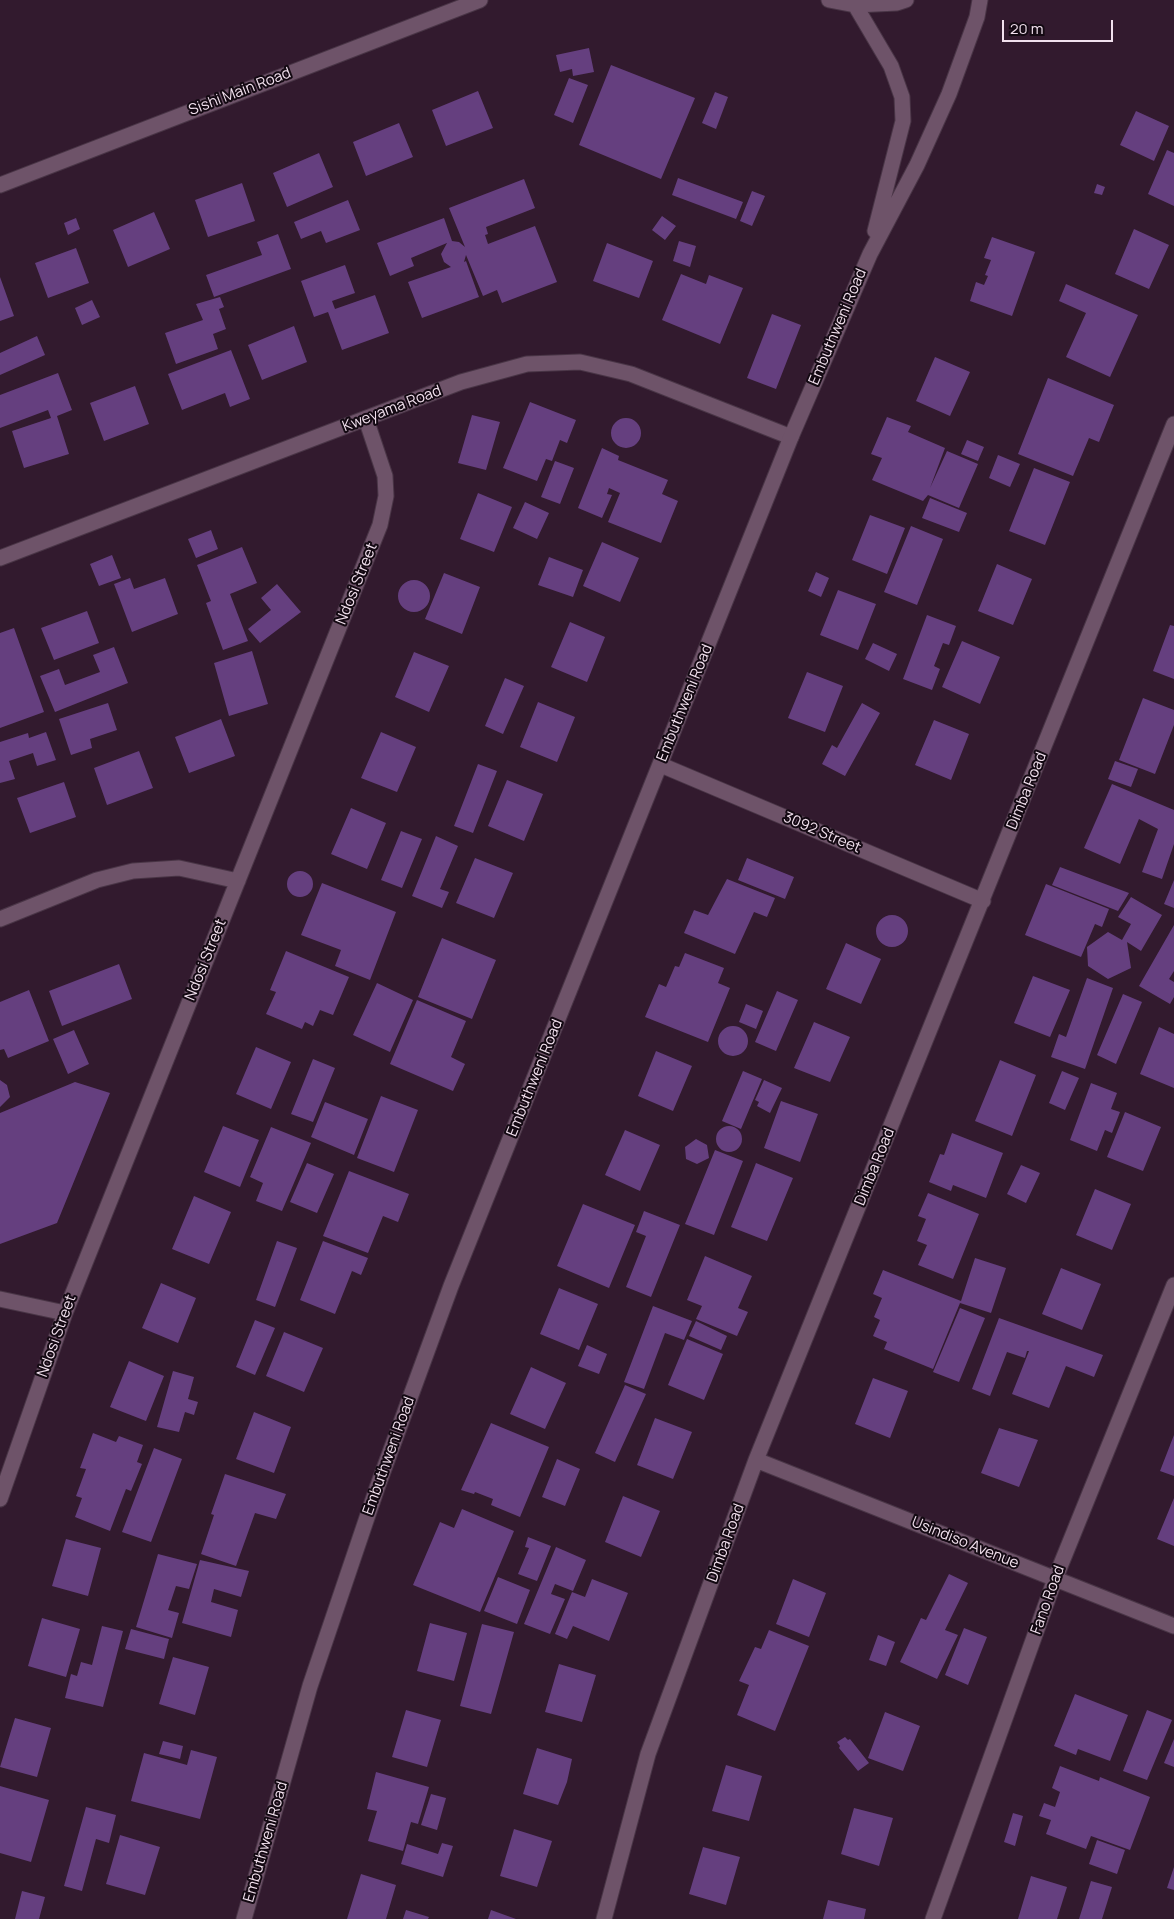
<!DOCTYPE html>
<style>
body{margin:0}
#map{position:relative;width:1174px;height:1919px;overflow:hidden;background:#321a2e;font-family:Manrope,sans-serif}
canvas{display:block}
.scale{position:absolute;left:1002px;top:20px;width:111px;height:22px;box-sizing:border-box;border:2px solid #f2e1ee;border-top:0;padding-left:6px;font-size:15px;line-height:18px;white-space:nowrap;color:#f2e1ee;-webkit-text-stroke:4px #130912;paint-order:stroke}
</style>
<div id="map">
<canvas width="1174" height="1919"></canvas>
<div class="scale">20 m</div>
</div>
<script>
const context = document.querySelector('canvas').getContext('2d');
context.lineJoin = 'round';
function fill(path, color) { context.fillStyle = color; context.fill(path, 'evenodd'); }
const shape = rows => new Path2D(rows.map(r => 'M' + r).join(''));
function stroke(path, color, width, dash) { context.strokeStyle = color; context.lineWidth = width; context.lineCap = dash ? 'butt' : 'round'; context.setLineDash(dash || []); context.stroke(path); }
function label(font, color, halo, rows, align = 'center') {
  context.font = font + ' Manrope,sans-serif'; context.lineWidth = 4; context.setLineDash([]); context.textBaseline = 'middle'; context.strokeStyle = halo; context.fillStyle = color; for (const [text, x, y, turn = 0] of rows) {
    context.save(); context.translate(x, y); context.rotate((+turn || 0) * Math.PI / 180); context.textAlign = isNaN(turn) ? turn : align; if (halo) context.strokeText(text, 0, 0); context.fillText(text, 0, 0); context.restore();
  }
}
fill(shape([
 [589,48,594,72,573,76,572,69,560,72,556,55],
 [611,65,695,98,661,179,579,145],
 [569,78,588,85,573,123,554,115],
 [478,91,493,128,446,146,432,110],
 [715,92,728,97,716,129,702,123],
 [1136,111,1169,126,1154,161,1120,145],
 [399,123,413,157,366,176,353,142],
 [1167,150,1174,153,1174,206,1148,194],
 [319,153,333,187,287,207,273,173],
 [678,178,743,202,736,219,672,195],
 [524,179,535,208,486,227,488,234,485,235,488,244,535,226,557,282,502,303,497,290,483,296,466,255,464,262,466,261,479,297,422,318,408,282,451,267,444,262,441,254,447,243,411,258,414,266,390,276,377,243,444,218,452,241,459,242,465,247,449,208],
 [242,183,255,221,208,237,195,200],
 [1097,184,1105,187,1102,195,1094,193],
 [752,191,765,196,752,226,740,221],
 [348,200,360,230,326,243,321,231,301,239,294,222],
 [154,212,170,249,128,267,113,230],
 [662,216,676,226,665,240,652,230],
 [76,218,80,229,68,235,64,223],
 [1134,229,1169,245,1149,289,1115,274],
 [278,234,291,269,214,297,206,275,262,255,257,242],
 [992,237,1035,252,1012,316,970,301,976,282,984,285,988,276,985,275,991,260,984,258],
 [679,241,696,246,690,267,673,261],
 [607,243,653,261,639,298,593,281],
 [76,248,89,283,48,298,35,263],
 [345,265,355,293,332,301,335,309,375,295,389,333,342,350,328,312,314,317,301,281],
 [681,274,706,284,709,275,743,288,720,344,662,320],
 [0,277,14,316,0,321],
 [1066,284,1138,315,1110,377,1066,357,1086,313,1059,301],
 [220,297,224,307,219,309,226,329,213,334,218,349,176,364,165,333,203,320,196,304],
 [92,300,100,317,82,325,75,308],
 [772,314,801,325,776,389,747,378],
 [294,326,307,362,262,380,248,345],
 [37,336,45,355,0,375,0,353],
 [231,350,250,399,230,407,225,393,182,410,168,374],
 [935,357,970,372,950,416,916,401],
 [58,373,72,410,57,416,69,454,24,468,12,431,51,418,48,410,0,428,0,395],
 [1048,378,1114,405,1099,442,1089,438,1073,476,1018,454],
 [135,386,149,424,104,441,90,403],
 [530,402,576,420,567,443,560,440,552,461,546,459,537,481,503,468],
 [472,415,500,422,486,470,458,463],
 [887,417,911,426,908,432,945,448,930,488,947,451,978,464,959,508,928,495,923,501,872,480,882,458,871,454],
 '611 433a15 15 0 1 1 30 0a15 15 0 1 1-30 0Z',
 [967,440,984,447,978,461,961,454],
 [602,448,619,456,618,460,668,480,662,494,678,501,661,543,608,522,620,493,609,488,607,494,612,495,602,518,578,508],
 [998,455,1020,464,1010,487,989,478],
 [555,461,574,468,560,504,541,497],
 [1034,468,1070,482,1045,545,1009,531],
 [478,493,512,507,494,552,460,539],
 [930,498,967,513,959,532,922,518],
 [525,502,549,513,537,539,513,528],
 [870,515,905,528,887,574,852,560],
 [911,526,943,539,917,605,884,592],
 [211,530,218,549,196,558,188,539],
 [602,542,639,558,620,602,583,586],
 [242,547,257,583,230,594,248,641,223,650,206,603,211,601,197,565],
 [112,555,121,578,99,586,90,564],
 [549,557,583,570,573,597,538,585],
 [997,564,1032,579,1013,625,978,611],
 [816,572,829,578,821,597,808,591],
 [444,573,480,587,462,634,425,619],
 [130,578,134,589,165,578,178,614,132,632,114,584],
 '398 596a16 16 0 1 1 32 0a16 16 0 1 1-32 0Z',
 [277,584,301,612,260,643,248,629,271,610,261,598],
 [838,590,876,604,858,650,820,635],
 [87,611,99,643,54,660,41,628],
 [927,615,956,626,949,645,943,643,934,666,940,669,932,690,903,679],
 [570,622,605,637,587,682,551,667],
 [1170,625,1174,626,1174,679,1153,671],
 [14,628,44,712,0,728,0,633],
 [962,641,1000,657,980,704,942,687],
 [873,643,897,654,889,671,865,659],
 [114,647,128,683,55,712,40,676,59,669,65,685,100,672,93,655],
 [252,651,268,704,229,716,214,663],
 [414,652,449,666,429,712,395,697],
 [807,672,843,686,825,732,788,718],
 [505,678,524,686,503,734,485,726],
 [1143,698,1174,710,1174,725,1155,774,1119,760],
 [538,702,575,717,557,762,520,747],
 [108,703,117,730,90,739,92,748,71,755,59,719],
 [862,703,880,713,845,776,822,764,832,745,837,748],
 [221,719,235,756,189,773,175,737],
 [934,720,969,734,951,780,915,765],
 [46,732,56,760,37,766,33,753,9,761,15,779,0,783,0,742,28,733,29,738],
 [381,732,416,747,397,792,361,778],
 [139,751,153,788,107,805,94,768],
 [1115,761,1138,769,1131,787,1108,779],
 [478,764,497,771,473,833,454,826],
 [507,780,543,794,524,841,488,826],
 [64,782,76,817,30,833,17,798],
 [1112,784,1174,810,1174,844,1162,879,1142,872,1158,829,1139,819,1120,864,1084,848],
 [351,808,386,823,367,869,331,854],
 [401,831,422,839,402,888,381,880],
 [436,836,458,846,440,889,449,892,442,908,412,896],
 [475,858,513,873,494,918,456,903],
 [747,858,794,877,785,899,738,880],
 [1060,867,1129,893,1118,911,1052,885],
 '287 884a13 13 0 1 1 26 0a13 13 0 1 1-26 0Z',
 [727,879,775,898,767,917,754,912,735,954,684,933,694,910,708,915],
 [1174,880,1174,908,1164,904],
 [322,883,396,912,370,980,335,966,341,950,301,935],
 [1046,884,1109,909,1102,927,1095,924,1081,957,1025,935],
 [1131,897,1162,915,1141,951,1127,942,1131,968,1108,979,1088,966,1087,947,1108,932,1122,940,1131,924,1118,917],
 '876 931a16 16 0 1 1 32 0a16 16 0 1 1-32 0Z',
 [1174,925,1174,971,1169,979,1174,982,1174,997,1170,1004,1139,986],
 [442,938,496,960,472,1019,418,997],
 [846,943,881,959,861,1004,826,989],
 [286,951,349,977,333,1015,320,1010,313,1026,305,1022,302,1029,266,1014,276,992,270,990],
 [685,953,724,968,718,983,730,988,708,1042,645,1017,659,984,666,987,675,966,679,967],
 [119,964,132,999,62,1026,49,991],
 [1033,976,1070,990,1050,1037,1014,1023],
 [1087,978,1113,988,1085,1069,1051,1057,1059,1034,1066,1037],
 [377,983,413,1000,390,1052,353,1035],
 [29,990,49,1041,8,1058,4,1049,0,1050,0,1002],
 [777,991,798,1000,776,1051,755,1042],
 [1123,994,1142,1002,1116,1064,1097,1055],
 [417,1000,466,1021,451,1057,465,1064,453,1091,390,1064],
 [746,1004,763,1011,756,1029,739,1022],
 [814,1022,850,1037,830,1082,794,1068],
 '718 1041a15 15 0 1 1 30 0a15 15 0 1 1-30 0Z',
 [1159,1027,1174,1034,1174,1088,1140,1074],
 [74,1030,89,1064,68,1074,53,1039],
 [256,1047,291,1062,271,1109,236,1094],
 [656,1051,692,1066,673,1111,638,1096],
 [313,1059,335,1068,313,1122,291,1114],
 [1000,1060,1036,1075,1012,1136,975,1121],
 [743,1071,762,1079,741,1129,722,1121],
 [1062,1071,1079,1078,1065,1110,1049,1103],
 [0,1080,7,1085,10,1097,0,1107],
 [764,1080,782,1088,770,1113,757,1106,759,1102,755,1100],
 [75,1082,110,1093,57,1223,0,1244,0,1113],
 [1091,1083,1117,1093,1111,1109,1120,1112,1112,1133,1105,1130,1097,1151,1070,1140],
 [381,1096,418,1110,394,1172,357,1158],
 [781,1101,818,1114,800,1162,764,1148],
 [325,1102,368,1119,354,1155,311,1137],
 [1125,1112,1161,1127,1143,1171,1107,1157],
 '716 1139a13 13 0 1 1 26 0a13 13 0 1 1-26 0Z',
 [223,1126,259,1140,240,1187,204,1172],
 [271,1127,311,1143,282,1211,256,1201,263,1183,250,1177],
 [625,1130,660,1145,640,1191,605,1175],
 [952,1133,1003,1153,986,1198,953,1185,951,1191,929,1182,940,1154,944,1155],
 [696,1139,707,1145,709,1158,697,1164,686,1159,685,1147],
 [715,1150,743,1161,714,1235,685,1224],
 [307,1163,334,1174,317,1213,290,1202],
 [756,1163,793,1178,767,1241,731,1227],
 [1021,1165,1040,1173,1026,1203,1007,1194],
 [349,1171,409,1194,398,1222,383,1216,368,1253,323,1236],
 [1095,1189,1131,1204,1112,1250,1076,1235],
 [928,1193,979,1214,953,1279,918,1265,927,1245,917,1241,926,1219,918,1216],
 [194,1196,231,1212,209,1264,172,1249],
 [583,1204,635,1225,609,1288,557,1266],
 [644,1211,680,1225,651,1297,626,1287,646,1236,636,1232],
 [277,1241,297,1248,275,1307,256,1300],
 [323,1241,368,1258,361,1275,352,1271,335,1314,300,1300],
 [705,1256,752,1276,738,1308,748,1312,737,1336,696,1319,702,1306,687,1300],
 [975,1258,1006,1268,991,1313,960,1303,933,1369,884,1349,887,1342,873,1336,880,1320,874,1317,882,1298,873,1294,883,1270,961,1301],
 [1061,1268,1101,1284,1082,1330,1042,1314],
 [161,1283,196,1298,178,1343,142,1328],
 [559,1288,598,1304,579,1350,540,1334],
 [653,1306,692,1321,684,1340,665,1333,644,1389,624,1382],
 [960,1308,985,1318,959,1382,933,1372],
 [999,1318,1103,1355,1094,1377,1066,1366,1049,1408,1012,1394,1029,1351,1027,1351,1025,1358,1007,1352,990,1396,972,1389],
 [255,1320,275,1328,255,1375,236,1367],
 [696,1321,727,1336,721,1350,689,1336],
 [284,1332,323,1348,304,1392,266,1376],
 [687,1339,723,1354,704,1400,668,1385],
 [587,1345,607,1354,599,1374,578,1366],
 [129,1361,164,1376,146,1421,110,1407],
 [531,1367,566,1383,545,1429,510,1414],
 [173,1371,194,1377,188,1399,198,1402,194,1415,185,1412,179,1432,157,1427],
 [873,1378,908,1391,890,1438,855,1424],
 [625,1385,646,1394,615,1462,595,1453],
 [254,1412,291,1427,274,1473,236,1459],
 [655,1418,692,1432,673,1479,637,1465],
 [491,1423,549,1447,520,1517,491,1505,493,1499,475,1492,474,1494,461,1490],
 [999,1428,1038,1440,1019,1487,981,1473],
 [93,1433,116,1442,119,1436,143,1445,137,1462,142,1464,131,1491,126,1489,110,1531,75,1517,82,1498,76,1496,86,1469,80,1468],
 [1174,1435,1174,1476,1160,1471],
 [154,1448,182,1459,151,1542,122,1532],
 [557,1459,580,1469,565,1506,542,1497],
 [225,1474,286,1494,276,1519,255,1513,236,1566,201,1554,214,1515,211,1514],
 [623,1496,660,1511,641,1557,605,1542],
 [1174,1498,1174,1546,1157,1539],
 [462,1509,514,1531,480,1612,413,1585,440,1522,454,1528],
 [528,1537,551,1546,537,1581,518,1574,529,1548,525,1547],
 [66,1539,101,1548,88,1596,52,1586],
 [556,1547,586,1560,573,1591,555,1584,551,1594,565,1599,550,1634,524,1624],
 [158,1554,197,1564,189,1589,176,1586,168,1610,179,1613,172,1638,136,1627],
 [200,1560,249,1571,241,1597,214,1589,211,1602,238,1610,231,1637,182,1623],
 [949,1574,968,1583,945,1630,958,1635,937,1679,900,1662,921,1618,926,1620],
 [498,1577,530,1590,517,1624,484,1611],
 [592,1579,628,1593,609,1641,573,1626,567,1639,555,1634,572,1592,585,1597],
 [793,1579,826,1593,809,1637,776,1624],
 [42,1618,80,1629,66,1677,28,1666],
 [430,1623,467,1633,454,1681,417,1671],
 [482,1624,514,1632,491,1714,460,1706],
 [102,1626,123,1631,103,1707,65,1698,71,1674,77,1676,81,1662,92,1665],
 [964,1628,987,1637,968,1685,945,1675],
 [131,1629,169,1639,164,1659,125,1649],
 [769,1630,809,1646,775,1731,737,1715,749,1685,739,1681,755,1647,761,1649],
 [878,1635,895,1642,886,1666,869,1660],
 [173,1657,209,1667,195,1715,159,1704],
 [559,1664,596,1675,582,1722,545,1712],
 [1075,1694,1128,1715,1110,1761,1078,1749,1076,1755,1054,1746],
 [406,1710,441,1720,427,1767,392,1757],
 [1147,1710,1172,1720,1147,1780,1123,1771],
 [885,1712,920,1726,903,1771,868,1758],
 [15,1718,51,1728,37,1777,0,1767],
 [845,1737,848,1740,850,1739,869,1763,858,1771,839,1748,840,1746,837,1742],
 [1174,1739,1174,1767,1164,1763],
 [163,1741,183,1746,180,1759,159,1754],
 [537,1748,572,1759,567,1782,558,1805,523,1794],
 [191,1750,217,1757,200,1819,131,1801,144,1753,187,1765],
 [726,1765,762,1776,749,1821,712,1811],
 [1060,1766,1099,1781,1100,1777,1150,1797,1130,1850,1091,1836,1086,1849,1046,1834,1051,1820,1039,1816,1044,1803,1055,1807,1060,1792,1052,1788],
 [376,1772,429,1787,418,1824,411,1822,403,1851,368,1841,377,1811,367,1809],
 [0,1786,49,1800,31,1862,0,1853],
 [431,1794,446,1798,437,1830,421,1825],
 [86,1807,116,1815,109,1843,96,1839,82,1891,64,1886],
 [854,1808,893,1818,879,1866,841,1854],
 [1013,1813,1023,1816,1015,1846,1004,1842],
 [514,1829,552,1841,537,1887,500,1876],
 [120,1835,160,1847,145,1895,106,1884],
 [1097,1840,1125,1850,1117,1874,1089,1864],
 [442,1843,453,1846,443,1877,401,1864,407,1844,438,1854],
 [703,1847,740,1857,726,1905,689,1894],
 [1174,1867,1174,1890,1167,1888],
 [361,1874,396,1885,386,1919,347,1919],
 [1031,1876,1067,1887,1057,1919,1018,1919],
 [1091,1881,1112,1887,1102,1919,1079,1919],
 [22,1891,45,1897,39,1919,15,1919],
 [828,1900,866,1909,864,1919,823,1919],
 [406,1910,429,1917,428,1919,403,1919],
 [491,1910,516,1919,488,1919]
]), '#653f7f');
const street = shape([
 [0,558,461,382,527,364,580,362,631,374,791,437],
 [661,765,983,901],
 [0,919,97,880,133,871,179,868,238,881],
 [0,1299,65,1313],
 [756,1460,1174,1626],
 [0,1499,65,1313,380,525,386,496,385,476,366,419],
 [604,1919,648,1754,756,1460,1174,424],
 [933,1919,1055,1579,1174,1285]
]);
const secondary = shape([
 [829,0,855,5,897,3,906,0],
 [855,5,891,66,902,97,903,121,875,231],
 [0,185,480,0],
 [244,1919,310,1686,377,1488,451,1286,791,437,870,254,917,165,949,94,977,17,980,0]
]);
stroke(street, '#493546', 17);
stroke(secondary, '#493546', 17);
stroke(street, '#6e5369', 15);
stroke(secondary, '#6e5369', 15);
label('15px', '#f2e1ee', '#130912', [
 ["Sishi Main Road",240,92,-21],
 ["Embuthweni Road",838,327,-67],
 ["Kweyama Road",392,409,-21],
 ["Ndosi Street",357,584,-68],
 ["Embuthweni Road",685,703,-68],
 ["Dimba Road",1027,791,-68],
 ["3092 Street",822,833,23],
 ["Ndosi Street",206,960,-68],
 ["Embuthweni Road",535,1078,-68],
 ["Dimba Road",875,1167,-68],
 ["Ndosi Street",57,1336,-70],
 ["Embuthweni Road",389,1456,-70],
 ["Dimba Road",726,1543,-70],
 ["Usindiso Avenue",965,1543,22],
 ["Fano Road",1048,1600,-70],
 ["Embuthweni Road",266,1842,-74]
]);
</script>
